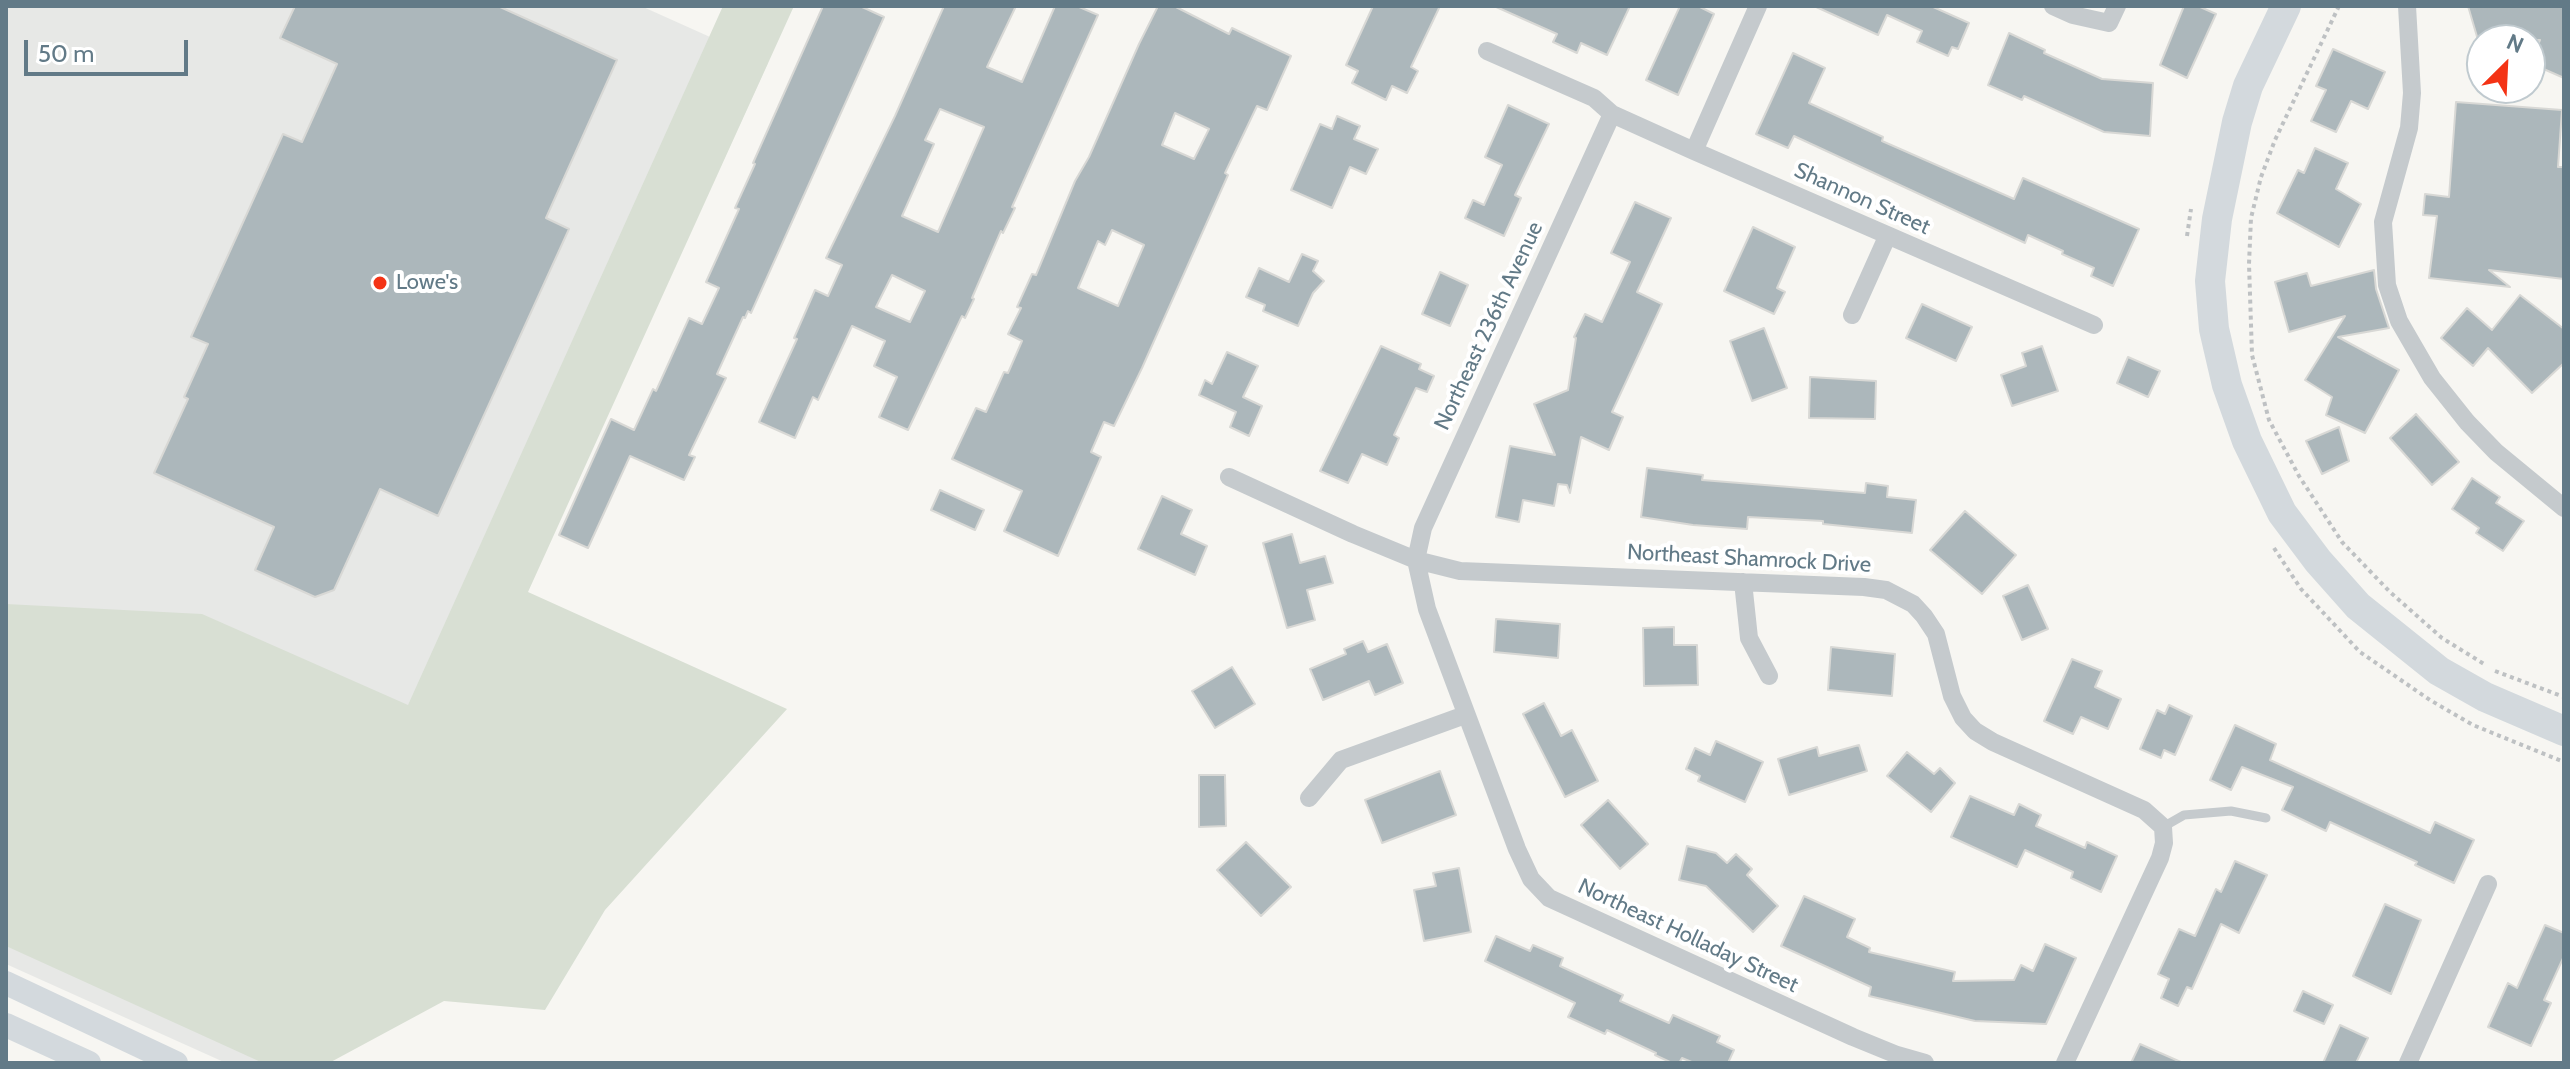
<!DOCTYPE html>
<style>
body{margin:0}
#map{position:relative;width:2570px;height:1069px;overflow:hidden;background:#f7f6f2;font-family:Cabin,sans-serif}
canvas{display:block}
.frame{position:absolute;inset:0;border:8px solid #627a87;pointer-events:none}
.north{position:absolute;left:2466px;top:24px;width:80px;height:80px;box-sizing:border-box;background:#fff;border:2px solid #c0cacf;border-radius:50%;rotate:24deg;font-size:22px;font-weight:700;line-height:32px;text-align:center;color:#627a87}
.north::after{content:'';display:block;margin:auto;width:28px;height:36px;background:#f43315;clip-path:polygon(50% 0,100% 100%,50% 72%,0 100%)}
.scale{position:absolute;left:24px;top:40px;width:164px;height:36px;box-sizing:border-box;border:4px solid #627a87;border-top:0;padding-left:10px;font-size:24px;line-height:28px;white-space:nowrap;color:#627a87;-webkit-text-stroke:6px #fff;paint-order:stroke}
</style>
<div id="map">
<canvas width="2570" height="1069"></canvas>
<div class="frame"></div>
<div class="north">N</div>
<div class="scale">50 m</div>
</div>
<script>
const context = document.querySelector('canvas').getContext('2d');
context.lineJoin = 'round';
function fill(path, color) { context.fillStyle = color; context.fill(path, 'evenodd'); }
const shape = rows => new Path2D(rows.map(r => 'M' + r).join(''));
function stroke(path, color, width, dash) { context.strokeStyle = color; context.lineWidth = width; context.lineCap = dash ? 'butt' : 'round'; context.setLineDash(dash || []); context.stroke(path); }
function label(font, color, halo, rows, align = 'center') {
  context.font = font + ' Cabin,sans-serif'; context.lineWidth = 8; context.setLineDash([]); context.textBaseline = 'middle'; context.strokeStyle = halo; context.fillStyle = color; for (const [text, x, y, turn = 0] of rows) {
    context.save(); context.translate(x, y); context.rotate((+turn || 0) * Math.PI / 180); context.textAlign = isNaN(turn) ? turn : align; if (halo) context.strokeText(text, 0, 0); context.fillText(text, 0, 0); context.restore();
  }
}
fill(shape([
 [6,6,641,6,768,63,310,1063,226,1063,6,964]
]), '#e7e8e6');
fill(shape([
 [723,6,794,6,528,592,787,709,605,910,545,1010,444,1001,329,1063,263,1063,6,946,6,604,202,614,408,705]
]), '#d8dfd3');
const building = shape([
 [295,6,498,6,617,60,546,218,569,229,438,516,380,489,334,590,315,597,255,570,274,527,154,473,188,399,184,397,208,344,191,337,283,134,302,142,337,64,280,38,295,6],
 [823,6,860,6,884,17,751,313,748,311,745,318,743,317,717,374,726,378,689,455,695,457,684,480,630,456,588,548,559,535,611,419,634,430,653,389,656,391,689,318,702,324,719,288,706,282,739,209,735,208,755,164,753,163,823,6],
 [944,6,1016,6,987,67,1022,82,1055,6,1077,6,1098,15,1012,207,1015,208,1003,233,1001,231,972,298,974,299,965,318,962,316,908,430,879,417,897,377,874,366,885,341,852,326,818,400,813,397,795,438,759,422,797,339,794,338,815,290,828,296,842,265,826,258,895,116,944,6],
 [940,109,984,127,938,232,902,216,934,144,925,140,940,109],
 [892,275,925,291,910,322,876,307,892,275],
 [1158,6,1174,6,1229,34,1232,28,1291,56,1267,110,1257,106,1225,173,1228,175,1142,368,1114,426,1104,422,1091,452,1101,457,1058,556,1004,531,1022,491,952,459,976,408,986,412,1004,372,1008,373,1022,341,1008,334,1021,308,1017,307,1032,274,1036,275,1075,181,1089,157,1139,44,1158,6],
 [1175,113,1209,129,1194,159,1162,145,1175,113],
 [1112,230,1144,245,1118,306,1078,288,1098,241,1105,245,1112,230],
 [1373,6,1440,6,1411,67,1418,71,1407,93,1392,86,1386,100,1352,83,1358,71,1346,65,1373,6],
 [1494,6,1630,6,1607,55,1581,43,1577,53,1553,42,1557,34,1494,6],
 [1680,6,1698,6,1714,14,1678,95,1646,80,1680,6],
 [1814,6,1931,6,1969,23,1958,49,1952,47,1948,56,1917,42,1922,31,1887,15,1878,35,1814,6],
 [2184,6,2198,6,2216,14,2187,78,2160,65,2184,6],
 [2468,6,2564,6,2564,78,2530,63,2540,40,2478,40,2468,6],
 [2009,33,2045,50,2044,53,2102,79,2153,83,2150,136,2104,132,2024,96,2022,100,1988,85,2009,33],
 [2333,49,2385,72,2368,109,2351,101,2336,132,2311,121,2326,90,2316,86,2333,49],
 [1793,53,1825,68,1809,103,1883,137,1882,141,2014,199,2023,178,2139,229,2113,286,2091,276,2094,268,2062,254,2063,251,2028,235,2025,243,1794,136,1788,148,1756,134,1793,53],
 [2456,102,2562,110,2558,167,2564,167,2564,279,2489,270,2510,287,2429,278,2437,216,2423,215,2425,194,2449,197,2456,102],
 [1508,105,1549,124,1515,195,1521,198,1504,236,1465,218,1473,200,1484,205,1502,165,1485,157,1508,105],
 [1337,116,1360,126,1354,139,1378,149,1366,174,1350,167,1332,208,1291,190,1320,124,1332,129,1337,116],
 [2315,148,2348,163,2336,189,2361,204,2339,247,2277,213,2298,170,2304,173,2315,148],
 [1635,202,1671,218,1637,292,1662,304,1612,412,1623,417,1609,450,1581,437,1570,493,1567,485,1558,484,1554,506,1523,500,1519,522,1496,517,1510,446,1555,455,1534,404,1568,390,1576,338,1574,337,1585,314,1602,322,1630,262,1611,253,1635,202],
 [1753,227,1795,247,1777,288,1785,292,1774,314,1724,291,1753,227],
 [1302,254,1318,261,1313,271,1324,281,1313,293,1298,326,1263,311,1265,305,1246,297,1259,268,1289,282,1302,254],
 [2374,270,2376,289,2389,328,2338,337,2399,370,2365,433,2326,415,2332,397,2305,380,2345,316,2289,332,2275,282,2307,273,2311,286,2374,270],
 [1440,272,1468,285,1450,326,1422,314,1440,272],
 [2520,295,2564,329,2564,363,2532,393,2488,348,2473,366,2441,338,2467,308,2492,330,2520,295],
 [1922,304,1972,327,1956,361,1906,338,1922,304],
 [1764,328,1787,388,1752,401,1730,341,1764,328],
 [1381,346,1421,364,1419,369,1434,376,1427,392,1416,388,1394,435,1399,438,1387,465,1362,454,1348,483,1320,471,1381,346],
 [2042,346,2058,391,2012,406,2001,375,2026,366,2022,353,2042,346],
 [1227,352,1258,366,1243,397,1262,406,1249,436,1230,427,1236,412,1199,395,1205,380,1212,384,1227,352],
 [2128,357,2160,371,2148,397,2117,383,2128,357],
 [1810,377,1876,381,1875,419,1809,418,1810,377],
 [2416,414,2459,462,2432,485,2390,438,2416,414],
 [2339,427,2349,461,2322,474,2306,441,2339,427],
 [1647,468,1703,475,1702,480,1865,493,1866,483,1888,486,1887,497,1916,500,1912,533,1823,524,1823,521,1748,517,1747,529,1693,525,1641,517,1647,468],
 [2472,478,2500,497,2496,503,2524,521,2503,551,2476,533,2479,528,2452,509,2472,478],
 [940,490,984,510,975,530,931,510,940,490],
 [1162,496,1192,510,1181,534,1207,546,1195,575,1138,549,1162,496],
 [1965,511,2016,555,1982,594,1930,550,1965,511],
 [1292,534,1300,563,1325,556,1333,583,1307,590,1315,620,1287,628,1263,543,1292,534],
 [2028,585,2048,629,2022,640,2003,596,2028,585],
 [1496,619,1560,624,1558,658,1494,652,1496,619],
 [1674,627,1674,645,1697,645,1698,685,1644,686,1643,628,1674,627],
 [1363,641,1368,652,1387,644,1403,683,1375,695,1369,681,1323,700,1310,669,1346,654,1344,649,1363,641],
 [1831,647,1895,654,1892,696,1828,690,1831,647],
 [2072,659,2102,671,2095,687,2121,699,2108,729,2081,717,2073,734,2044,721,2072,659],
 [1232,667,1255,704,1215,728,1192,691,1232,667],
 [1544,703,1561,736,1572,730,1598,781,1565,797,1523,714,1544,703],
 [2169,705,2192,716,2175,755,2164,750,2161,758,2140,749,2157,710,2165,714,2169,705],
 [2235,725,2276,744,2270,760,2430,833,2435,822,2474,840,2454,883,2415,865,2417,862,2330,822,2326,831,2282,810,2293,787,2242,767,2231,790,2210,780,2235,725],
 [1716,741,1763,762,1745,802,1698,781,1700,776,1686,769,1695,748,1710,755,1716,741],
 [1859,745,1867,771,1789,795,1778,759,1817,747,1819,756,1859,745],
 [1907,752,1934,774,1940,768,1955,783,1931,812,1887,776,1907,752],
 [1440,771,1456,815,1382,843,1365,800,1440,771],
 [1199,775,1225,775,1226,826,1199,827,1199,775],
 [1970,796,2014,815,2019,804,2041,815,2036,826,2085,848,2087,842,2117,856,2101,892,2071,878,2073,872,2025,850,2017,867,1951,837,1970,796],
 [1608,800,1648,844,1620,869,1581,825,1608,800],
 [1246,842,1291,887,1261,916,1217,870,1246,842],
 [1687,846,1716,853,1727,863,1736,854,1752,869,1747,875,1778,906,1753,932,1706,886,1679,880,1687,846],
 [2235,861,2267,875,2239,933,2221,924,2192,989,2187,987,2178,1006,2161,998,2169,979,2158,974,2179,929,2195,936,2216,889,2221,892,2235,861],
 [1459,868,1471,932,1424,941,1414,890,1436,886,1433,873,1459,868],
 [1804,896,1855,919,1847,937,1870,948,1869,952,1955,972,1953,981,2014,980,2021,965,2033,971,2045,944,2076,958,2046,1024,1975,1021,1869,996,1871,987,1781,946,1804,896],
 [2385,904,2421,920,2391,994,2353,976,2385,904],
 [2545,925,2564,933,2564,956,2544,1000,2551,1003,2531,1046,2488,1027,2508,983,2517,988,2545,925],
 [1496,936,1530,951,1533,945,1563,958,1560,966,1623,995,1620,1001,1669,1023,1673,1015,1720,1036,1717,1042,1734,1050,1728,1063,1694,1063,1682,1058,1679,1063,1672,1063,1655,1055,1656,1053,1607,1030,1605,1034,1568,1017,1575,1003,1485,961,1496,936],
 [2303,991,2333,1005,2324,1024,2294,1011,2303,991],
 [2340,1025,2368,1038,2356,1063,2323,1063,2340,1025],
 [2140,1044,2183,1063,2131,1063,2140,1044]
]);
fill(building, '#acb7bb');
stroke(building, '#d8d8d5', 2);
stroke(shape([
 [2339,6,2275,140,2261,177,2251,218,2249,264,2252,355,2269,420,2299,476,2342,542,2390,592,2442,638,2484,664],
 [2187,236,2191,209],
 [2274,548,2301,589,2360,652,2430,700,2473,725,2564,762],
 [2495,671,2564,697]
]), '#bec1c3', 4, [4, 4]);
stroke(shape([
 [2163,827,2184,815,2231,811,2266,818]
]), '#c5cacd', 9);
stroke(shape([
 [2053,6,2073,15,2109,23,2117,6],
 [2407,6,2412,93,2409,128,2383,222,2387,285,2399,321,2432,378,2467,422,2496,452,2564,508],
 [1487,51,1594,98,1612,114,1694,151,2094,325],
 [1612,114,1423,528,1416,560,1427,609,1517,849,1531,879,1549,898,1853,1037,1897,1055,1925,1063],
 [1694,151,1758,6],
 [1852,315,1887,237],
 [1229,477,1353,534,1416,560,1460,571,1864,587,1886,590,1913,604,1924,616,1936,634,1952,696,1963,718,1975,731,1993,742,2144,810,2163,827,2164,843,2160,858,2065,1063],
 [1743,582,1749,638,1769,676],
 [1309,798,1341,760,1465,715],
 [2408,1063,2488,884]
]), '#c5cacd', 18);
stroke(shape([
 [6,983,176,1063],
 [6,1025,89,1063]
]), '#d3d9dd', 24);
stroke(shape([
 [2286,6,2248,86,2237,122,2217,219,2210,281,2214,329,2227,385,2247,441,2282,513,2318,561,2358,606,2439,671,2485,697,2564,731]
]), '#d3d9dd', 30);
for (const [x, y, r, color] of [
 [380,283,8,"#f43315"]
]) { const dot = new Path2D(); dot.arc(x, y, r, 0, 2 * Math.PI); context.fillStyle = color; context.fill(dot); stroke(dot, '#fff', 3); }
label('22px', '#627a87', '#fff', [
 ["Shannon Street",1862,199,24],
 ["Northeast 236th Avenue",1489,326,-65],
 ["Northeast Shamrock Drive",1749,559,3],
 ["Northeast Holladay Street",1688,936,25]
]);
label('22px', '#627a87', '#fff', [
 ["Lowe's",396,283]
], 'left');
</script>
